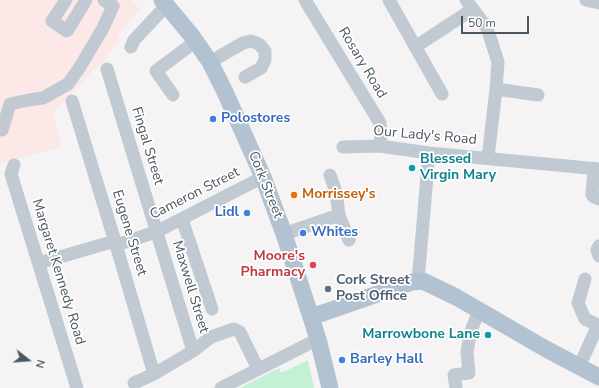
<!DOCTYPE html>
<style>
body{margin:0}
#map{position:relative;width:599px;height:388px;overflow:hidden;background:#f5f3f3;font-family:"Nunito Sans",sans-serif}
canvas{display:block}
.north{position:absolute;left:8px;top:340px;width:40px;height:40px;-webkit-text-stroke:3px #fff;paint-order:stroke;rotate:107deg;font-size:11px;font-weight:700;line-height:16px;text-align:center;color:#4a5661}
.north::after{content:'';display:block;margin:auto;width:14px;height:18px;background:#4a5661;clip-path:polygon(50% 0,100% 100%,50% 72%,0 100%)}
.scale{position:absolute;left:461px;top:16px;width:68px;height:18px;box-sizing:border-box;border:2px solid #4a5661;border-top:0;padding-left:5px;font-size:12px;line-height:14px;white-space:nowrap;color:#4a5661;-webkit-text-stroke:3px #fff;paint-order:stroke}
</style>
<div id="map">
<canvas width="599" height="388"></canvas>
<div class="north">N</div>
<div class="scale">50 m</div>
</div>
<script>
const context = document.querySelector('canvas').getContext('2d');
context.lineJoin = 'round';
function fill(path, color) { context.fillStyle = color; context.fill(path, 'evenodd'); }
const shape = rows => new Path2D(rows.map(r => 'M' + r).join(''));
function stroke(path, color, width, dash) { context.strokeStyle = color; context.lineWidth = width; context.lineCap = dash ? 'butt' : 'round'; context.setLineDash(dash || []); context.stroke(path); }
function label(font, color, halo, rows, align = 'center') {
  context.font = font + ' "Nunito Sans",sans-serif'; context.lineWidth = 3.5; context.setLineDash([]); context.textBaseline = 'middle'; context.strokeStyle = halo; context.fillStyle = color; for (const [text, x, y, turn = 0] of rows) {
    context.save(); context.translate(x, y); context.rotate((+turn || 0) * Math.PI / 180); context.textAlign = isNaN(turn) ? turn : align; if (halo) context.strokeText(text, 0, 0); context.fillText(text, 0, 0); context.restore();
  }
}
fill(shape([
 [0,0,132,0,137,6,141,8,117,37,120,40,115,45,101,66,93,70,83,82,53,112,62,147,0,163]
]), '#fce8e6');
fill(shape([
 [308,360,314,388,240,388,279,368,281,373]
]), '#c3f1d5');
stroke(shape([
 [66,0,52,21,67,31,86,0],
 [305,0,380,123,381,135,380,146],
 [389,0,442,94],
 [466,0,487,28,498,62,496,89,488,158],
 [586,0,599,3],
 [131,47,134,40,167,5],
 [415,47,473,9],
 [210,62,243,43,251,41,259,44,265,51,265,60,261,68,245,77],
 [107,69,193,351],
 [496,89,538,95],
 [173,95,156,71,196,41],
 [72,101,116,245,154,374],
 [2,130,10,104,29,100,43,98,68,84,80,67,103,28,113,6,104,0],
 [343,147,380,146,429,153,599,169],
 [14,165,11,174,77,388],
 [594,169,592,195,594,197,599,199],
 [330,175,336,192,339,215,349,240],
 [182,219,212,309],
 [284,234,339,215],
 [116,245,156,232,263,177],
 [599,246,597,250,599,256],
 [39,263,115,241],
 [585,279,578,303,585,319,598,325],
 [418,281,429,153],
 [579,367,598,325,599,325],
 [134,383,154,374,193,351,211,337,234,329,240,332,258,369],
 [221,388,318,339],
 [456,388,454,375,469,373,467,352,471,331,479,310]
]), '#c1cad2', 13);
stroke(shape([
 [162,0,192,36,210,62,225,92,263,177,284,234,318,339,330,388],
 [311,317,412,282,423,281,456,297,546,349,599,377]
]), '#b3c2d1', 17);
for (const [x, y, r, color] of [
 [213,119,4,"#3f7fe0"],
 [412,168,4,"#0f9aa8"],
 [294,195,4,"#e8710a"],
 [247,213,4,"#3f7fe0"],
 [303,233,4,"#3f7fe0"],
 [313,265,4,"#e0444e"],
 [328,289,4,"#5c6f8a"],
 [488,335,4,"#0f9aa8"],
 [342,360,4,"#3f7fe0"]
]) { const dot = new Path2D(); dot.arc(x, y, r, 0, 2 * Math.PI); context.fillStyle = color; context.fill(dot); stroke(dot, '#fff', 1.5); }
label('14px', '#4a5661', '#fff', [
 ["Rosary Road",362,63,59],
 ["Our Lady's Road",425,136,5],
 ["Fingal Street",147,146,73],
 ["Cork Street",265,185,68],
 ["Cameron Street",195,194,-27],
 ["Eugene Street",129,233,73],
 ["Margaret Kennedy Road",58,272,73],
 ["Maxwell Street",190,287,73]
]);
label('bold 14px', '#366cbe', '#fff', [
 ["Polostores",221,119],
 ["Lidl",239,213,"right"],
 ["Whites",311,233],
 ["Barley Hall",350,360]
], 'left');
label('bold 14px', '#0d838f', '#fff', [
 ["Blessed",420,160],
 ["Virgin Mary",420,176],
 ["Marrowbone Lane",480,335,"right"]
], 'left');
label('bold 14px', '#c56008', '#fff', [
 ["Morrissey's",302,195]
], 'left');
label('bold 14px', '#be3a42', '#fff', [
 ["Moore's",305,257],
 ["Pharmacy",305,273]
], 'right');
label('bold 14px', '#4e5e75', '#fff', [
 ["Cork Street",336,281],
 ["Post Office",336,297]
], 'left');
</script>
